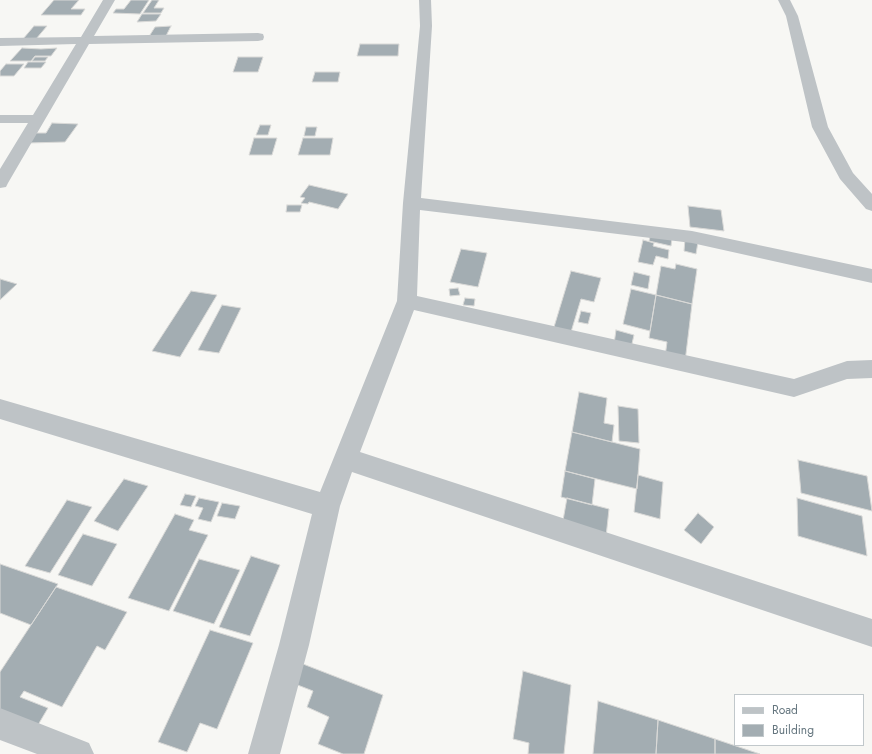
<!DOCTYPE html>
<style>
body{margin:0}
#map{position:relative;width:872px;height:754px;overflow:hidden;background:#f7f7f4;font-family:Jost,sans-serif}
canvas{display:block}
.legend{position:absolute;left:734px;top:694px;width:130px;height:52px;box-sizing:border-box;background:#fff;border:1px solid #c1c8cb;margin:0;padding:5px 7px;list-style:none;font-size:12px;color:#64757e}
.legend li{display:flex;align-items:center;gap:8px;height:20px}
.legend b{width:20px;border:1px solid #c1c8cb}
</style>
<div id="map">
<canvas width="872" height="754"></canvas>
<ul class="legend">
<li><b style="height:5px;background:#bec3c6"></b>Road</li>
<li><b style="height:11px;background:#a3adb2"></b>Building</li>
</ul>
</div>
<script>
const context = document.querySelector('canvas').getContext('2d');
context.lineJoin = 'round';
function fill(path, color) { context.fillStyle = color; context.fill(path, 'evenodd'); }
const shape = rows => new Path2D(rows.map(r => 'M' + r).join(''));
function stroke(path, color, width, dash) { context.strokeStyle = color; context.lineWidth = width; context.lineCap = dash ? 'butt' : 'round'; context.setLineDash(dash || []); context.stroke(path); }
const building = shape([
 [54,0,79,0,71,9,85,9,81,15,41,15,54,0],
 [131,0,149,0,140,14,113,13,116,9,124,9,131,0],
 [152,0,159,0,154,8,164,8,161,13,143,13,152,0],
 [142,14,161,14,156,21,137,22,142,14],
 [34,26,47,26,36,39,23,39,34,26],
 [171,26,165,38,148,38,155,27,171,26],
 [360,44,399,44,398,56,357,56,360,44],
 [22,48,41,49,57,48,51,56,35,56,31,61,10,61,22,48],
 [35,57,48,57,45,61,32,61,35,57],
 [238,57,263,57,258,72,233,72,238,57],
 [28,62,46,62,41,68,24,68,28,62],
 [6,64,24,64,14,76,0,76,0,71,6,64],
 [315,72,340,72,338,82,312,82,315,72],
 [52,123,78,124,65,142,28,143,35,133,46,133,52,123],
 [260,125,271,125,268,135,256,135,260,125],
 [306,127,317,127,315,136,304,136,306,127],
 [254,138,277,138,272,155,249,155,254,138],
 [303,138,333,138,330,155,298,155,303,138],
 [309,185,348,194,338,209,309,202,308,204,301,203,305,198,300,197,309,185],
 [287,205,302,205,300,212,286,212,287,205],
 [688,206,721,210,724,231,690,227,688,206],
 [651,233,672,238,671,246,649,241,651,233],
 [685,239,698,242,696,254,684,251,685,239],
 [643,240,654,243,653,246,669,250,668,259,656,256,653,265,638,262,643,240],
 [461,249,487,253,478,287,450,282,461,249],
 [676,264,697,269,692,304,656,295,661,266,675,269,676,264],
 [571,271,601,278,594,302,581,299,571,332,554,327,571,271],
 [634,272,650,276,648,289,631,285,634,272],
 [0,279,17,284,0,300,0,279],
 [458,288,460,295,450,296,449,289,458,288],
 [631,289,656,295,650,331,623,324,631,289],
 [191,291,217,295,180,357,152,351,191,291],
 [656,295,692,304,685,362,665,357,667,342,649,338,656,295],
 [465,298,475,299,474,306,463,305,465,298],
 [222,305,241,308,219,353,198,350,222,305],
 [581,311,591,313,588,324,578,322,581,311],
 [616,330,634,335,631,348,614,344,616,330],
 [579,392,607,398,604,423,614,425,612,442,572,432,579,392],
 [618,406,638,409,639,443,619,441,618,406],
 [572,432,640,449,637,489,565,471,572,432],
 [798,460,867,476,872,511,801,493,798,460],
 [565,471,595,479,592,505,561,497,565,471],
 [638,475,663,482,660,519,634,512,638,475],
 [124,479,148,486,118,531,94,521,124,479],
 [185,494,196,496,191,507,180,505,185,494],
 [199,498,219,502,211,522,198,519,203,508,195,506,199,498],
 [567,498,609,509,606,537,562,526,567,498],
 [797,498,862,516,867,556,798,536,797,498],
 [67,500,92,507,50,573,25,566,67,500],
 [222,503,240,506,235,519,217,516,222,503],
 [698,513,714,527,701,544,684,530,698,513],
 [175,514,194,520,189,530,208,535,169,611,128,598,175,514],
 [83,534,117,544,92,586,58,575,83,534],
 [251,556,280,565,250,636,219,627,251,556],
 [199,559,240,570,214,624,173,611,199,559],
 [0,564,58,584,31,625,0,613,0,564],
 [56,587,127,612,105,650,97,646,62,707,24,691,20,697,48,708,35,730,0,715,0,672,56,587],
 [210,630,253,643,217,729,200,723,187,752,158,742,210,630],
 [303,664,383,695,364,754,343,754,318,744,329,717,307,707,313,691,295,684,303,664],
 [523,671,571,685,564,754,528,754,529,743,513,739,523,671],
 [598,701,658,720,656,754,593,754,598,701],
 [658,720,715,739,715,754,656,754,658,720],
 [715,739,760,754,715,754,715,739]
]);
fill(building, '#a3adb2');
stroke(building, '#d9d9d7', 1);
fill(shape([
 [103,0,115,0,94,36,258,33,263,34,264,37,263,40,258,41,89,44,8,183,6,187,0,188,0,169,28,123,0,123,0,115,33,115,76,44,0,46,0,38,81,37,103,0],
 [419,0,431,0,432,26,421,198,692,231,872,269,872,283,692,243,420,210,417,296,794,379,847,361,872,360,872,378,847,379,794,397,414,310,360,452,872,619,872,647,352,472,340,506,309,645,280,754,248,754,279,645,312,514,0,419,0,399,320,492,397,301,403,203,420,26,419,0],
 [778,0,790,0,798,16,828,127,853,173,872,194,872,211,866,209,840,179,812,127,786,16,778,0],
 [0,708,89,743,94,754,37,754,0,740,0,708]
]), '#bec3c6');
</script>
